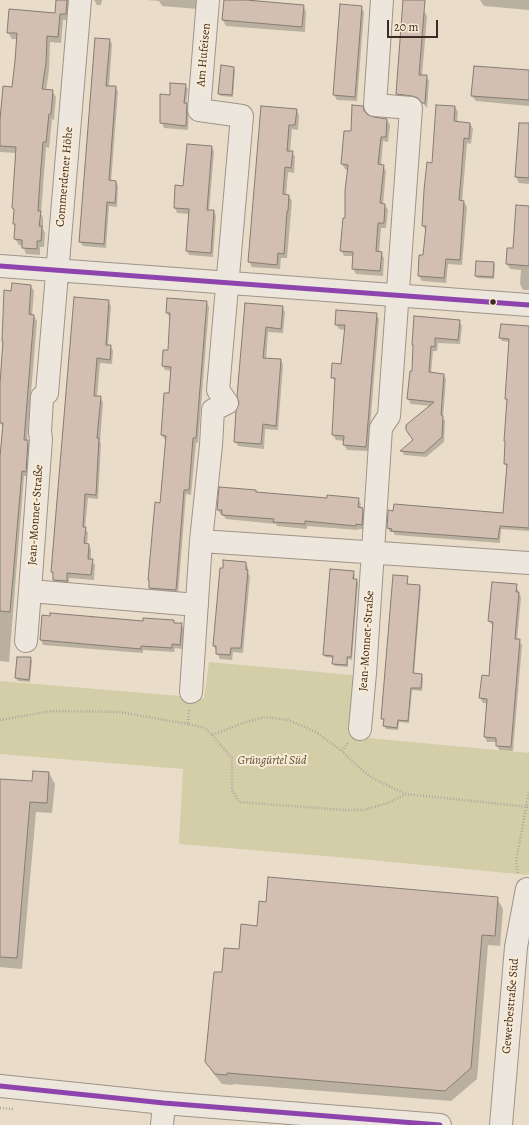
<!DOCTYPE html>
<meta charset="utf-8">
<style>
body{margin:0}
#map{position:relative;width:529px;height:1125px;overflow:hidden;background:#e9dcc8;font-family:Alegreya,serif}
canvas{display:block}
.scale{position:absolute;left:387px;top:20px;width:51px;height:18px;box-sizing:border-box;border:2px solid #3b2b24;border-top:0;padding-left:5px;font-size:12px;line-height:14px;white-space:nowrap;color:#3b2b24;-webkit-text-stroke:3px #f9ebd3;paint-order:stroke}
</style>
<div id="map">
<canvas width="529" height="1125"></canvas>
<div class="scale">20 m</div>
</div>
<script>
const context = document.querySelector('canvas').getContext('2d');
context.lineJoin = 'round';
function fill(path, color) { context.fillStyle = color; context.fill(path, 'evenodd'); }
const shape = rows => new Path2D(rows.map(r => 'M' + r).join(''));
function stroke(path, color, width, dash) { context.strokeStyle = color; context.lineWidth = width; context.lineCap = dash ? 'butt' : 'round'; context.setLineDash(dash || []); context.stroke(path); }
function label(font, color, halo, rows, align = 'center') {
  context.font = font + ' Alegreya,serif'; context.lineWidth = 4; context.setLineDash([]); context.textBaseline = 'middle'; context.strokeStyle = halo; context.fillStyle = color; for (const [text, x, y, turn = 0] of rows) {
    context.save(); context.translate(x, y); context.rotate((+turn || 0) * Math.PI / 180); context.textAlign = isNaN(turn) ? turn : align; if (halo) context.strokeText(text, 0, 0); context.fillText(text, 0, 0); context.restore();
  }
}
fill(shape([
 [209,662,362,676,358,737,529,753,529,875,349,858,179,844,183,769,0,754,0,681,204,698]
]), '#d3cda8');
fill(shape([
 [57,0,73,0,69,20,63,20,61,43,50,42,49,70,46,91,52,91,56,97,54,120,52,119,49,148,46,147,41,214,43,218,43,229,45,233,44,247,40,247,40,255,26,254,23,246,19,245,15,239,16,228,14,224,15,212,13,208,16,153,0,152,0,124,13,88,18,39,12,39,8,32,56,14],
 [94,0,102,0,101,5,97,5],
 [147,0,199,0,198,9,162,6,159,1],
 [225,0,303,6,306,11,305,32,226,26,223,20],
 [404,0,423,0,424,11,427,16,422,76,426,76,429,81,427,108,422,102,416,100,400,99,397,94],
 [480,0,529,0,529,10,484,6],
 [361,7,364,12,357,101,337,100,334,95],
 [109,40,112,44,109,87,116,87,118,92,111,182,116,182,118,186,117,207,109,206,106,248,83,246,80,242],
 [234,68,235,70,233,97,221,96,219,94],
 [529,71,529,106,476,101,472,96],
 [185,85,188,89,186,104,189,109,188,130,164,128,162,123,171,96],
 [262,107,296,109,299,115,298,130,292,129,290,152,292,152,295,157,294,173,288,172,286,195,289,196,292,201,287,258,281,258,280,269,252,267,249,262],
 [362,107,368,116,387,120,390,125,388,142,383,141,381,165,383,166,386,171,383,205,385,205,388,210,386,228,381,228,379,253,381,253,384,258,383,276,356,274,353,269,354,256,344,256,341,250,346,219,348,170,345,169,342,164,352,133],
 [455,107,458,112,457,122,470,123,473,129,471,144,467,143,462,202,464,202,467,207,462,265,448,264,446,283,422,281,419,276,424,256,426,231,423,226,433,164],
 [212,147,214,152,209,211,214,211,216,216,213,257,189,255,187,251,189,214,177,213,175,208,184,187],
 [518,147,529,148,529,184,519,183,516,177],
 [529,207,529,290,523,290,520,284,521,270,510,269,507,264,514,249],
 [493,263,495,265,494,279,477,278,476,276],
 [31,286,34,291,32,316,34,316,37,321,27,441,31,446,28,476,24,476,9,662,0,661,0,470,3,427,0,422,0,394,4,344,3,341,5,291,12,292],
 [108,301,111,306,108,346,110,346,113,351,112,364,100,363,97,397,100,397,103,402,100,442,101,444,98,499,88,498,85,528,88,533,87,544,89,545,91,549,91,560,95,565,94,580,69,578,69,585,56,584,52,572],
 [206,302,209,307,198,443,196,443,191,495,186,494,178,595,152,592,150,588,161,504,166,440,165,440,162,435,170,394,172,371,165,370,163,366,169,351,171,318,170,318,167,313],
 [246,304,282,307,285,312,283,333,268,332,266,359,281,360,283,365,278,430,265,429,264,449,238,446,235,441,241,403],
 [376,314,379,319,368,451,347,450,344,445,344,441,336,440,333,435,336,382,332,377,342,365,345,330,339,329,336,324],
 [459,321,462,326,460,344,438,343,437,351,433,351,431,374,444,375,446,379,443,418,445,421,444,442,426,457,404,455,402,451,414,440,431,406,411,404,408,399,411,372,413,372,414,347,413,345],
 [529,327,529,531,501,529,500,543,395,535,393,532,390,532,388,528,389,511,504,514,507,468,505,464,506,444,505,441,508,401,506,398,510,342,502,341,500,338],
 [255,490,257,493,328,499,358,499,361,504,360,509,363,509,365,513,364,529,358,529,358,530,307,526,307,529,277,526,276,524,226,519,223,515,221,515,218,510],
 [246,563,248,568,248,573,250,576,243,653,233,652,232,660,220,659,214,646],
 [353,572,355,575,354,580,357,580,358,583,352,660,348,659,348,667,335,666,333,663,334,658,325,657,324,655],
 [407,577,408,579,408,585,419,586,421,588,414,674,421,675,423,678,422,691,412,690,409,723,399,722,398,730,386,729,384,726,385,721,382,718],
 [516,585,521,598,517,640,519,640,522,645,513,751,499,750,497,745,497,742,487,742,485,737,488,703,483,703,480,698,490,677,494,626,492,625,489,621],
 [174,621,175,624,181,624,184,629,182,649,175,648,174,652,143,650,143,653,43,645,41,640,144,622],
 [30,658,32,661,30,682,18,681,16,678],
 [49,773,55,784,52,813,36,812,22,969,0,967,0,780,33,782],
 [497,898,503,909,500,946,488,945,477,1079,451,1101,233,1084,233,1085,222,1084,213,1073,206,1062,223,974,258,927,267,903]
]), '#0003');
const building = shape([
 [56,0,67,0,66,14,60,14,58,37,47,36,46,63,42,89,53,90,51,114,49,114,46,142,43,142,40,180,38,211,41,211,39,226,42,226,41,241,37,241,37,249,22,248,22,240,14,239,15,224,13,224,14,209,12,208,16,147,0,146,0,120,3,86,12,87,15,61,17,33,7,33,9,9,55,13,56,0],
 [224,0,246,0,304,5,302,27,222,20,224,0],
 [403,0,425,0,419,75,427,75,425,103,422,103,418,98,412,96,396,94,403,0],
 [340,4,362,6,355,97,333,95,340,4],
 [95,38,110,39,106,86,116,86,109,180,116,181,116,192,115,203,107,202,104,244,79,242,95,38],
 [221,65,234,67,232,95,218,94,221,65],
 [474,66,529,70,529,100,471,96,474,66],
 [170,83,186,84,184,103,187,103,186,126,160,123,160,94,170,95,170,83],
 [352,105,363,106,364,111,368,115,374,117,387,119,386,137,381,137,378,164,384,165,380,203,385,204,384,223,378,223,376,251,382,252,380,271,352,269,353,252,340,251,343,218,345,218,345,191,348,165,341,164,344,131,351,131,352,105],
 [436,105,455,106,454,121,470,123,469,139,464,138,462,165,459,200,464,201,460,260,446,259,444,278,418,276,419,255,423,255,426,226,422,226,424,190,427,162,432,163,436,105],
 [261,106,297,109,295,125,289,125,287,151,293,151,291,168,285,167,283,194,289,195,288,211,287,211,284,254,278,253,277,265,248,262,261,106],
 [519,123,529,123,529,178,515,177,519,123],
 [187,144,212,146,207,210,214,210,211,253,186,251,189,209,174,208,175,185,183,186,187,144],
 [516,205,529,206,529,266,506,264,507,248,513,248,516,205],
 [476,261,494,262,493,277,475,276,476,261],
 [12,283,31,285,29,314,34,315,24,440,28,440,26,472,22,471,10,612,0,611,0,457,3,423,0,423,0,383,3,341,2,341,4,290,11,291,12,283],
 [74,297,109,300,106,345,111,345,110,360,97,358,94,396,101,396,97,438,99,438,96,495,85,494,83,527,86,527,84,543,89,544,88,559,93,559,91,575,67,573,67,581,53,580,53,572,51,572,74,297],
 [167,298,207,301,196,438,193,438,189,490,184,490,176,590,149,588,149,580,148,580,155,502,160,503,166,436,161,435,164,393,169,393,171,367,162,366,163,350,168,350,170,313,166,313,167,298],
 [245,303,283,306,281,329,266,327,263,358,281,359,276,426,263,424,261,444,234,442,236,411,239,403,237,396,245,303],
 [336,310,377,313,366,447,343,445,344,436,332,435,335,378,331,378,332,363,341,364,345,325,335,325,336,310],
 [414,316,460,320,458,340,435,338,435,347,431,346,429,372,444,374,441,415,443,416,442,437,424,453,400,451,413,440,406,430,406,425,434,402,407,399,410,371,412,371,413,345,412,345,414,316],
 [501,324,529,326,529,528,500,526,498,539,391,531,392,529,387,528,388,510,393,511,394,504,503,513,507,464,504,464,505,441,504,441,507,399,505,399,509,339,499,338,501,324],
 [219,487,256,490,256,492,327,498,327,495,359,498,358,507,363,508,362,525,356,524,356,526,305,521,305,524,273,522,274,519,222,515,222,510,217,510,219,487],
 [223,560,246,562,246,570,248,570,241,648,231,648,230,655,216,654,216,646,213,646,220,568,223,568,223,560],
 [330,569,354,571,353,579,357,579,351,657,347,657,347,665,332,664,333,656,323,655,330,569],
 [393,575,408,576,407,584,420,585,413,673,422,674,421,688,411,688,408,721,398,720,397,728,383,726,384,719,381,719,393,575],
 [492,582,517,584,516,592,519,592,515,639,520,639,511,747,496,746,496,738,484,737,487,699,479,698,482,675,489,676,493,622,488,621,492,582],
 [50,613,143,621,143,618,174,620,174,623,182,623,180,645,172,644,172,648,141,646,141,649,40,640,42,615,50,616,50,613],
 [17,657,31,657,29,680,15,678,17,657],
 [33,771,49,772,47,803,30,802,17,958,0,957,0,779,32,781,33,771],
 [268,877,498,897,495,936,482,935,471,1068,445,1091,227,1073,227,1075,215,1074,205,1062,214,972,222,972,224,948,239,949,241,924,257,926,259,901,266,902,268,877]
]);
fill(building, '#d2bfb1');
stroke(building, '#857c72', 1);
const minor = shape([
 [0,266,529,305],
 [201,541,211,445,213,410,227,403,218,390,242,116,199,110,208,0],
 [30,591,41,439,40,432,42,397,47,393,80,0],
 [26,641,30,591,197,605],
 [191,692,201,541,529,563],
 [360,729,365,673,381,428,389,416,411,108,375,105,382,0],
 [0,1086,164,1103,440,1125],
 [162,1125,164,1103],
 [501,1125,516,947,527,889]
]);
stroke(minor, '#9e9488', 24);
stroke(shape([
 [189,710,188,724,205,728,212,735,243,723,265,717,288,720,316,732,342,751],
 [0,720,52,711,119,712,188,724],
 [212,735,232,758,232,790,239,802,345,810,364,810,388,803,406,794],
 [348,743,342,751,354,763,372,778,406,794,529,807],
 [518,873,516,862,529,791],
 [0,1108,13,1109]
]), '#aea69e', 2.5, [1, 2]);
stroke(minor, '#ece6dc', 22);
stroke(shape([
 [0,266,529,305],
 [0,1086,164,1103,440,1125]
]), '#8e44ad', 5);
for (const [x, y, r, color] of [
 [493,302,3.5,"#3b2b24"]
]) { const dot = new Path2D(); dot.arc(x, y, r, 0, 2 * Math.PI); context.fillStyle = color; context.fill(dot); stroke(dot, '#f9ebd3', 1.5); }
label('12px', '#3b2b24', '#f9ebd3', [
 ["Am Hufeisen",204,55,-85],
 ["Commerdener Höhe",65,177,-85],
 ["Jean-Monnet-Straße",36,515,-86],
 ["Jean-Monnet-Straße",367,641,-86],
 ["Gewerbestraße Süd",511,1006,-85]
]);
label('italic 12px', '#5c503e', '#f9ebd3', [
 ["Grüngürtel Süd",272,761]
]);
</script>
